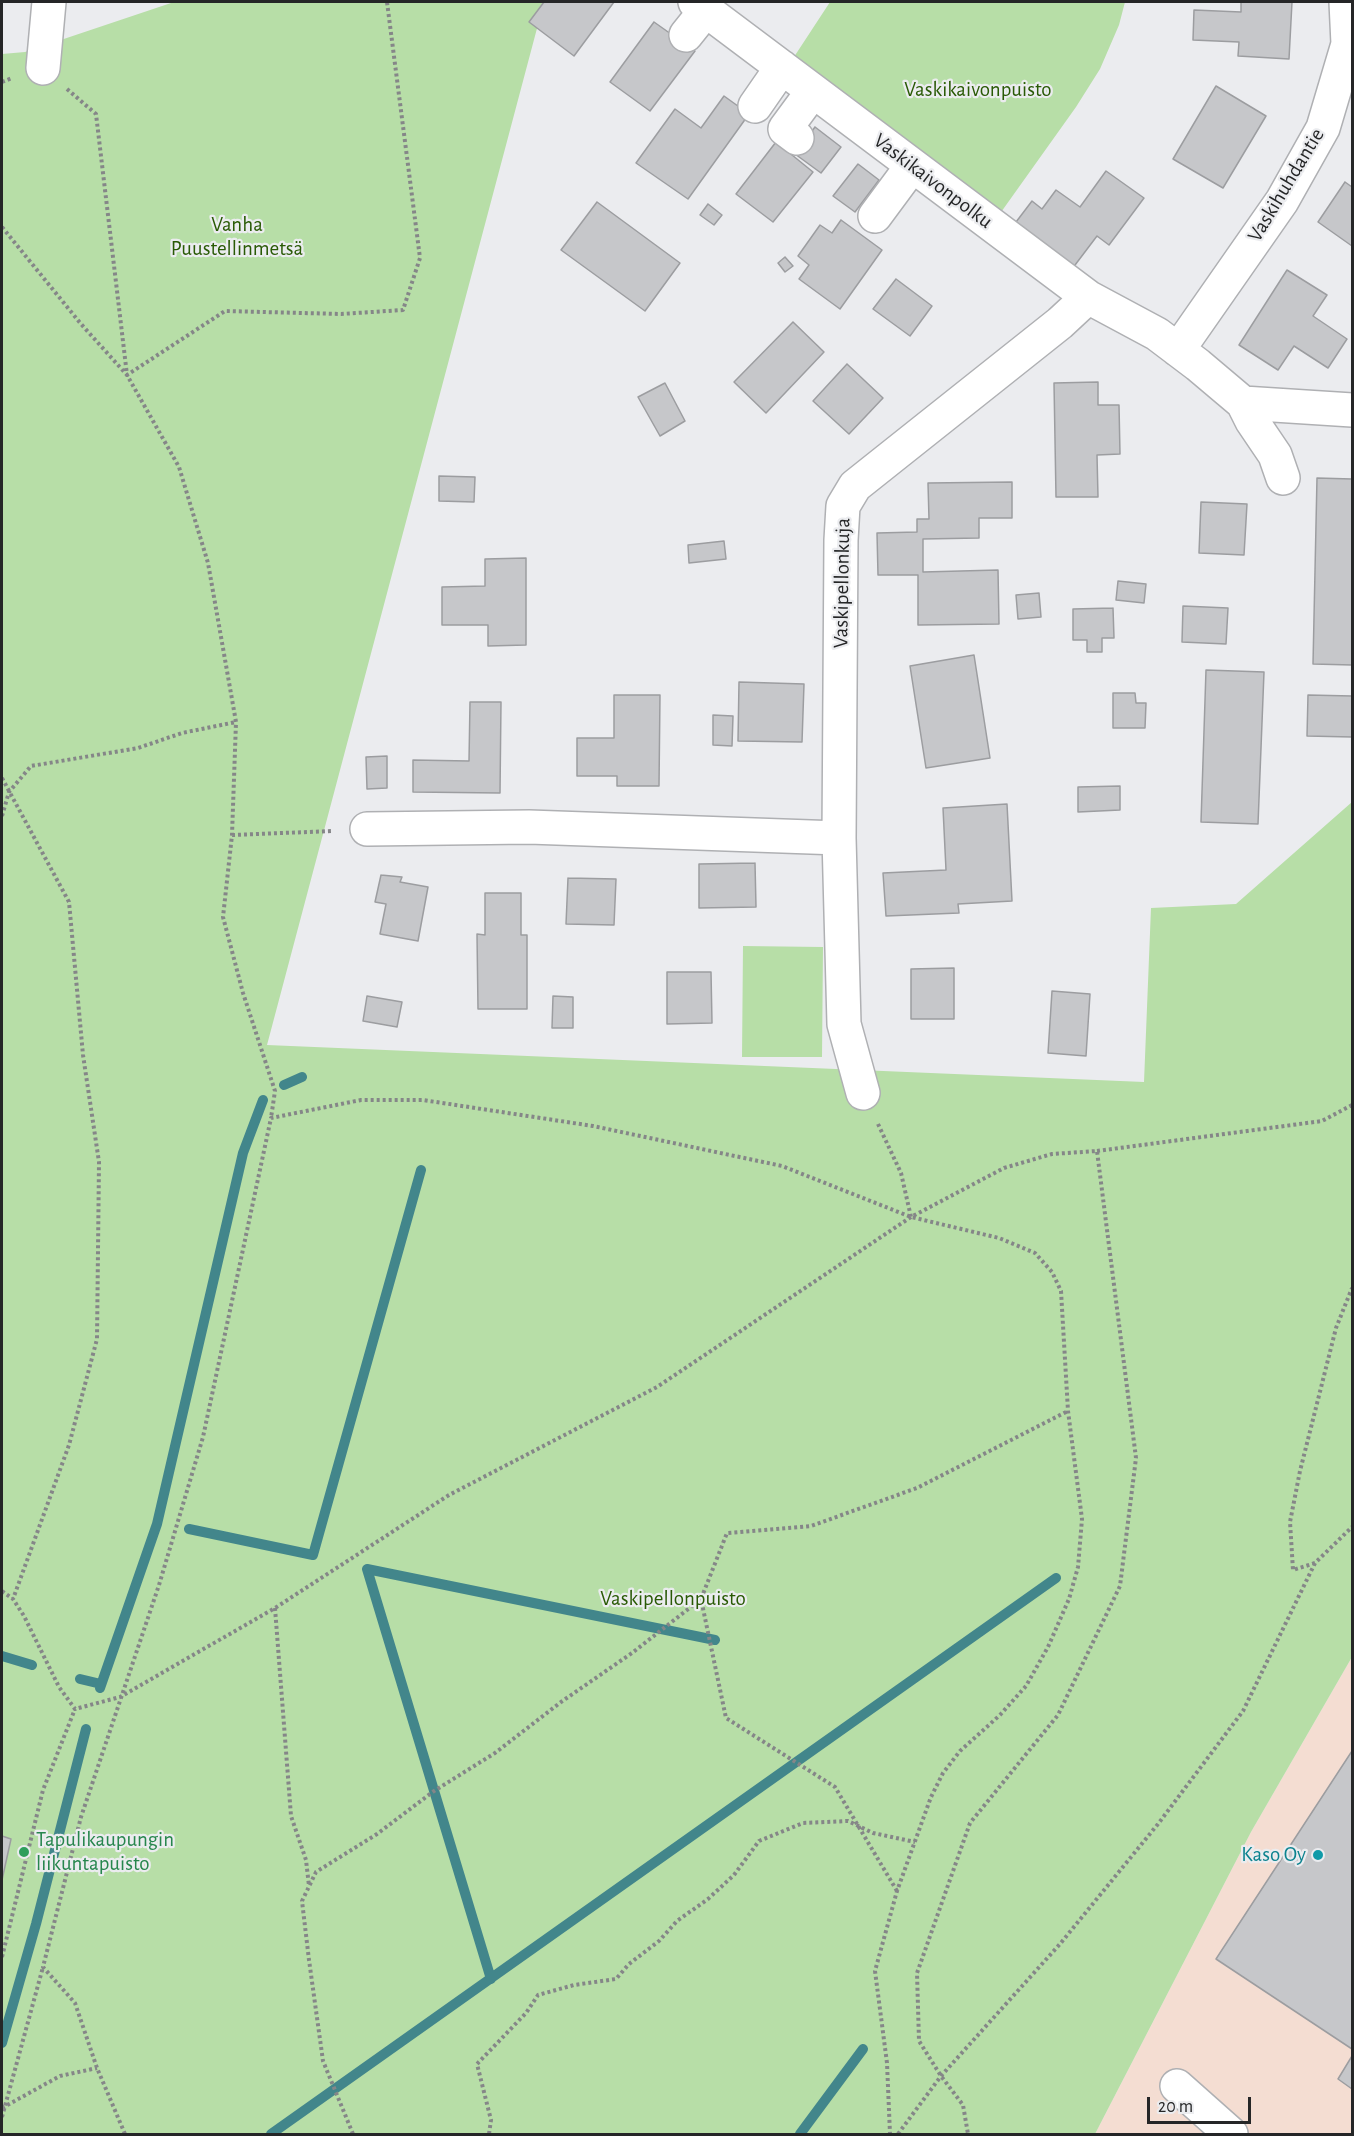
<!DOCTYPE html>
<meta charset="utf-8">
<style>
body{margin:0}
#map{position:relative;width:1354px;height:2136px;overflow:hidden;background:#ebecef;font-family:"Alegreya Sans",sans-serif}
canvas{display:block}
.frame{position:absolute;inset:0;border:3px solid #252627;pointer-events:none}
.scale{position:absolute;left:1147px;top:2097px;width:104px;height:27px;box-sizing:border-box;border:3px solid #252627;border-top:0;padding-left:8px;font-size:18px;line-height:21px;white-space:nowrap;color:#252627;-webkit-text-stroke:4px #ebecef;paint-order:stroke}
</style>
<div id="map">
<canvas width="1354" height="2136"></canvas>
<div class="frame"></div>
<div class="scale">20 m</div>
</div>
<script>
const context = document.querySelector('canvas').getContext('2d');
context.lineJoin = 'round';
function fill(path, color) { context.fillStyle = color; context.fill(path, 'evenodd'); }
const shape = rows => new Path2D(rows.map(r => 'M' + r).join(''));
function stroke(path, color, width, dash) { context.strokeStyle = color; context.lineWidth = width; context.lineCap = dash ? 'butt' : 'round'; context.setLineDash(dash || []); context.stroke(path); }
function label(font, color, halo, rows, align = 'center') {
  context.font = font + ' "Alegreya Sans",sans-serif'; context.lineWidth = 4.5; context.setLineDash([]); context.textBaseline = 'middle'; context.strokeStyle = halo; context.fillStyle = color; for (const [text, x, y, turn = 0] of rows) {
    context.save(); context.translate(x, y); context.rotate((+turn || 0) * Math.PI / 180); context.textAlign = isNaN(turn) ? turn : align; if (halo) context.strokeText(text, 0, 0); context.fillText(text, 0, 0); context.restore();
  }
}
fill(shape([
 [1352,1657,1352,2134,1095,2134,1251,1832]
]), '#f4ddd2');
fill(shape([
 [174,2,544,2,267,1045,1144,1082,1151,908,1236,904,1352,802,1352,1657,1251,1832,1095,2134,2,2134,2,54,25,52],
 [830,2,1125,2,1119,25,1100,69,1076,107,999,215,792,60],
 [743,946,823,947,822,1057,742,1057]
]), '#b7dea7');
stroke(shape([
 [284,1085,302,1077],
 [189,1529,313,1555,421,1170],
 [2,1656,32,1665],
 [80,1679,101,1684],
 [100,1688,157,1524,243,1153,263,1100],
 [491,1979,367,1569,715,1640],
 [2,2043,36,1924,86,1729],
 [271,2134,1056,1578],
 [800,2134,863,2049]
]), '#42868b', 10);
const building = shape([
 [544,2,614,2,574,56,529,22,544,2],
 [1241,2,1292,2,1289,59,1238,56,1239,42,1193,40,1194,10,1241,12,1241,2],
 [654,22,695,51,650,111,610,82,654,22],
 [1216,86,1266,116,1223,188,1173,159,1216,86],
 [724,96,749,114,688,199,636,163,675,109,701,128,724,96],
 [815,127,841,147,821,173,795,154,815,127],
 [776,142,813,172,773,222,736,194,776,142],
 [858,164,879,180,855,212,833,196,858,164],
 [1106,171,1144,198,1109,245,1097,236,1072,269,1013,226,1032,201,1042,209,1056,190,1080,207,1106,171],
 [1345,182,1352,187,1352,246,1318,222,1345,182],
 [597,202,680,263,645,311,561,250,597,202],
 [708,204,722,215,714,225,700,215,708,204],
 [841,220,882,250,840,309,799,279,809,265,798,256,820,225,832,233,841,220],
 [785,257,793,266,785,272,778,263,785,257],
 [1287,270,1327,295,1313,316,1347,339,1328,368,1294,346,1278,370,1239,345,1287,270],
 [896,279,932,306,910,336,873,309,896,279],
 [793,322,824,352,766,413,734,382,793,322],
 [847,364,883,398,849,434,813,401,847,364],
 [1098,382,1098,405,1119,405,1120,454,1097,455,1098,497,1056,497,1054,383,1098,382],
 [665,383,685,421,660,436,638,397,665,383],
 [439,476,475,477,474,502,439,501,439,476],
 [1317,478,1352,479,1352,665,1313,664,1317,478],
 [1012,482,1012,518,979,518,979,538,923,539,923,572,998,570,999,624,918,625,918,575,878,575,877,533,917,532,917,519,929,519,928,483,1012,482],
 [1201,502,1247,504,1244,555,1199,553,1201,502],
 [724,541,726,559,689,563,688,545,724,541],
 [526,558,526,645,488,646,488,625,442,625,442,587,485,586,485,559,526,558],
 [1118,581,1146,584,1144,603,1116,600,1118,581],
 [1039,593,1041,617,1018,619,1016,595,1039,593],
 [1183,606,1228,608,1226,644,1182,642,1183,606],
 [1113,608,1114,638,1102,638,1102,652,1087,652,1087,640,1073,640,1073,609,1113,608],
 [974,655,990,758,926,768,910,666,974,655],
 [1206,670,1264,672,1258,824,1201,822,1206,670],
 [739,682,804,684,802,742,738,741,739,682],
 [1113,693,1135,693,1136,703,1146,703,1145,728,1113,728,1113,693],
 [614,695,660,695,659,786,617,786,617,776,577,776,577,738,614,738,614,695],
 [1308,695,1352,696,1352,737,1307,736,1308,695],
 [470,702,501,702,500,793,413,792,413,760,469,761,470,702],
 [713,715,733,716,732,746,713,745,713,715],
 [387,756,387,788,367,789,366,757,387,756],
 [1120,786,1120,810,1078,812,1078,787,1120,786],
 [1007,804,1012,901,958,904,959,913,886,916,883,873,946,870,943,808,1007,804],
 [755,863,756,907,699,908,699,864,755,863],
 [381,875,402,877,400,882,428,887,418,941,380,934,386,904,375,902,381,875],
 [568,878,616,879,614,925,566,924,568,878],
 [485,893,521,893,521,935,527,935,527,1009,478,1009,477,934,485,935,485,893],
 [954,968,954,1019,911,1019,911,969,954,968],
 [667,972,711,972,712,1023,667,1024,667,972],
 [1052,991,1090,994,1086,1056,1048,1053,1052,991],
 [367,996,402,1002,397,1027,363,1021,367,996],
 [553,996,573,997,573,1028,552,1028,553,996],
 [1352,1751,1352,2049,1216,1959,1352,1751],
 [2,1836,11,1839,2,1880,2,1836],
 [1352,2056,1352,2089,1338,2079,1352,2056]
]);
fill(building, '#c6c7ca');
stroke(building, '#9c9da0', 1.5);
const minor = shape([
 [695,2,1088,297,1157,334,1198,365,1243,403,1352,410],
 [686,35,706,10],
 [43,68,49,2],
 [755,106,782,67],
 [797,138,785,129,813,91],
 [875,216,912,166],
 [1178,350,1282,201,1323,128,1348,44,1346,2],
 [1243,403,1252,421,1275,455,1283,478],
 [367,829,529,827,839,838],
 [863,1093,844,1024,839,838,841,540,843,506,855,486,1060,323,1088,297],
 [1177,2086,1231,2134]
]);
stroke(minor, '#afb0b3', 36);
stroke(shape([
 [2,82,12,78],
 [67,89,96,114,127,375,225,311,341,314,403,310,420,258,387,2],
 [2,227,81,324,127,375,179,467,208,563,236,722,232,835,223,917,243,993,275,1091,271,1118],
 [2,778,69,902,83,1055,99,1162,97,1339,69,1445,13,1599],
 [2,816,9,792,31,766,138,748,182,733,236,722],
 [232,835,333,831],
 [878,1124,901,1173,911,1217],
 [1097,1151,1322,1121,1352,1105],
 [1315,1563,1293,1570,1290,1522,1300,1471,1336,1328,1352,1288],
 [2,1591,13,1599,24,1616,59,1687,75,1709,120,1697,275,1608,449,1495,657,1387,911,1217,1004,1168,1052,1154,1097,1151,1136,1458,1120,1586,1058,1715,970,1823,917,1973,919,2041,941,2076,963,2105,968,2134],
 [275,1608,291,1816,306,1860,309,1886],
 [897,1891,835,1787,726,1718,701,1599,727,1533,811,1526,917,1488,1068,1411],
 [2,1957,43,1790,75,1709],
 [2,2108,60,2076,97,2068],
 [2,2117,43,1967],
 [125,2134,97,2068,75,2003,43,1967,81,1817,159,1585,203,1437,271,1118,361,1100,423,1100,593,1126,782,1166,911,1217,999,1238,1035,1253,1052,1272,1061,1291,1068,1411,1082,1519,1078,1567,1069,1599,1048,1647,1026,1686,1000,1715,960,1751,943,1773,931,1797,897,1891,875,1971,887,2063,890,2134],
 [353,2134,323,2061,309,1960,302,1901,316,1872,377,1834,434,1791,495,1753,561,1702,632,1653,701,1599],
 [489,2134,491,2120,477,2064,526,2013,538,1995,574,1985,616,1979,629,1964,659,1941,677,1921,708,1899,734,1875,759,1841,803,1823,848,1821,873,1833,915,1842],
 [898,2134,941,2076,1060,1944,1158,1824,1243,1711,1315,1563,1352,1527]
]), '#858688', 4, [3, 3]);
stroke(minor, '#fff', 33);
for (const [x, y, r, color] of [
 [24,1852,6,"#2e9e5b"],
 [1318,1855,6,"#0f9aa8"]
]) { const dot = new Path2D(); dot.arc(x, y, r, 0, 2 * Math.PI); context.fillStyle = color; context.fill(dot); stroke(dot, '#ebecef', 2); }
label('21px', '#295a05', '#ebecef', [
 ["Vaskikaivonpuisto",978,90],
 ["Vanha",237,225],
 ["Puustellinmetsä",237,249],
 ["Vaskipellonpuisto",673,1599]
]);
label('21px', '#252627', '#ebecef', [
 ["Vaskikaivonpolku",933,181,37],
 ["Vaskihuhdantie",1286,185,-59],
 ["Vaskipellonkuja",842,583,-89]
]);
label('21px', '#27864d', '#ebecef', [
 ["Tapulikaupungin",36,1840],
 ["liikuntapuisto",36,1864]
], 'left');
label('21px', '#0d838f', '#ebecef', [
 ["Kaso Oy",1306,1855]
], 'right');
</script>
